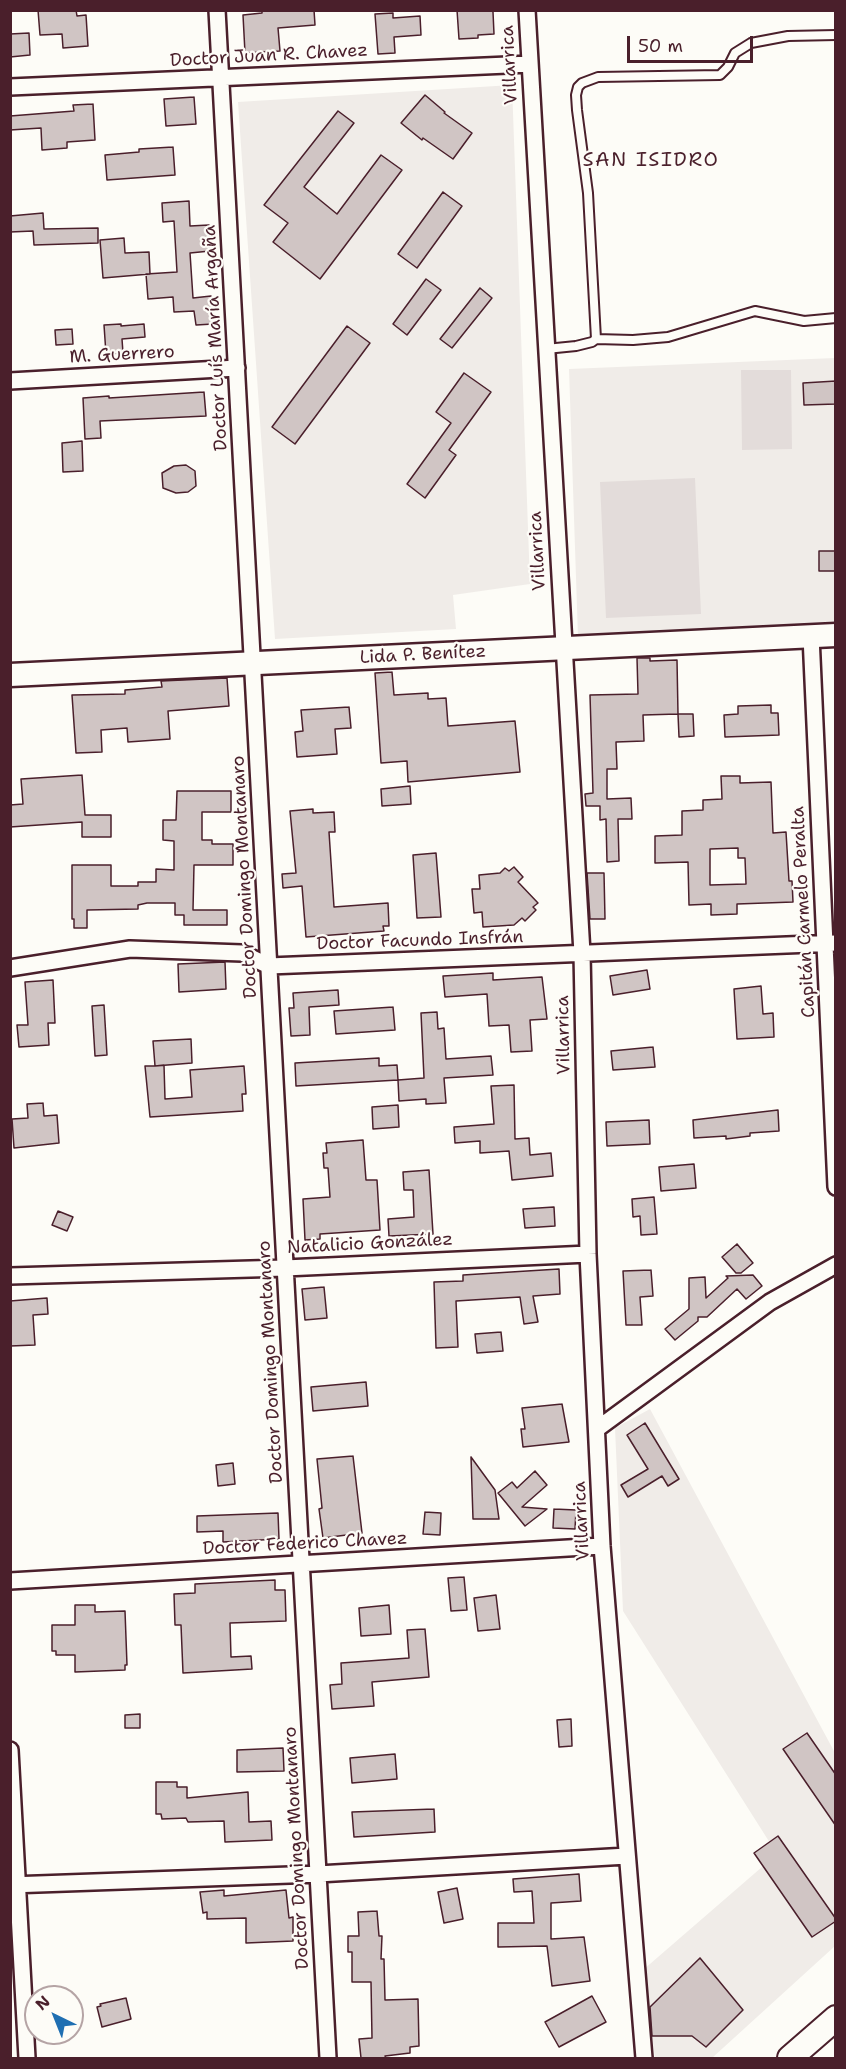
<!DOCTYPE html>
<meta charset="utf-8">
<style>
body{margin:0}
#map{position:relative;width:846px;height:2069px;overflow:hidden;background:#fdfcf7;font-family:"Shantell Sans",sans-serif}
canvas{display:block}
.frame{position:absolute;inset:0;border:12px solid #4a1f2b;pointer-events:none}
.north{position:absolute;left:24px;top:1985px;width:60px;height:60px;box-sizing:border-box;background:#fdfcf7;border:2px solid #b5a4a5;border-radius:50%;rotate:317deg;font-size:16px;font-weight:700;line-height:24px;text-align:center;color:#4a1f2b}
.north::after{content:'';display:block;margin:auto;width:21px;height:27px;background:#1f6fb2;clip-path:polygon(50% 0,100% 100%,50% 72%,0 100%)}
.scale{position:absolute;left:627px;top:36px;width:126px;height:27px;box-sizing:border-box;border:3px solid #4a1f2b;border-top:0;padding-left:8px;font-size:18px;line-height:21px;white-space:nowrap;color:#4a1f2b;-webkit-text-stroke:4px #fdfcf7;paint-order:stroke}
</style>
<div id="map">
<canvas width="846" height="2069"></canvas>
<div class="frame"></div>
<div class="north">N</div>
<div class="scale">50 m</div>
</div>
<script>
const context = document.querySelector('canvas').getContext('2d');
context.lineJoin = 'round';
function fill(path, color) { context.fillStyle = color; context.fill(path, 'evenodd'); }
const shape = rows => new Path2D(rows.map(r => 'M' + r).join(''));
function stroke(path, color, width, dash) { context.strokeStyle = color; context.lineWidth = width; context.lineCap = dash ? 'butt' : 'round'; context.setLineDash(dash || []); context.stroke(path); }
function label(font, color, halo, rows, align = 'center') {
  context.font = font + ' "Shantell Sans",sans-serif'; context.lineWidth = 4.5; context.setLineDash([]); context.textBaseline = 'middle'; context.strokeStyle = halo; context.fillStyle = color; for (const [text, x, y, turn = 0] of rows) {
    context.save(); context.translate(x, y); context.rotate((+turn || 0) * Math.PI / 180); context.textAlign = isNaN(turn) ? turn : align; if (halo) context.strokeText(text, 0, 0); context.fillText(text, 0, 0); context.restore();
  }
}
fill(shape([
 [512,85,530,584,453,595,456,629,275,639,238,102],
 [835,358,835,622,578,637,569,369],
 [650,1409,835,1753,835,1946,712,2058,655,2058,643,1970,777,1854,623,1611,615,1428]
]), '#f0ece8');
fill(shape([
 [741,370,791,370,792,449,742,450],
 [695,478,701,614,606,618,600,482]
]), '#e3dcda');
const building = shape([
 [38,10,76,10,77,16,86,15,88,46,63,48,62,34,40,35,38,10],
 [262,10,314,10,315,25,278,28,280,51,245,53,243,15,262,13,262,10],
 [457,10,491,10,493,12,494,34,478,35,478,38,459,39,457,10],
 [393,13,393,18,420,16,421,35,394,37,395,53,378,54,375,14,393,13],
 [29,33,30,55,10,57,10,34,29,33],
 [425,95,445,112,444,113,472,133,453,159,423,138,422,140,401,123,425,95],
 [194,97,196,124,166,126,164,99,194,97],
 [93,104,95,140,67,142,67,148,42,150,41,128,10,130,10,116,74,111,73,105,93,104],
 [338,111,354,123,304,187,337,214,381,155,402,170,320,279,273,242,288,223,264,205,338,111],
 [173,147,175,175,107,180,105,155,139,152,139,149,173,147],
 [443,192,462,206,417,268,398,254,443,192],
 [189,201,190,226,209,225,210,251,190,253,193,298,211,296,213,324,196,325,194,311,174,312,173,297,148,299,146,274,177,272,174,221,163,222,162,203,189,201],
 [43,213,44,229,98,228,98,243,34,245,33,231,10,232,10,216,43,213],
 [124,238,125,253,149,252,150,274,103,278,100,240,124,238],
 [426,279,441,290,407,335,393,324,426,279],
 [480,288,492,298,452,348,440,339,480,288],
 [121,324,121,326,144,324,145,337,122,339,123,353,106,354,104,325,121,324],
 [347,326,370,343,295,444,272,427,347,326],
 [72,329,73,344,56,345,55,330,72,329],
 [464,373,491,392,449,450,456,455,425,498,407,484,451,423,436,412,464,373],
 [836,381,836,404,804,405,803,383,836,381],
 [204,392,206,416,100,421,101,438,85,439,83,398,109,396,109,398,204,392],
 [82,441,83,471,63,472,62,443,82,441],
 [186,465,195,471,196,486,188,492,176,493,163,488,162,473,174,466,186,465],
 [819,551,836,551,836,571,819,571,819,551],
 [637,658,650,658,650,661,677,660,678,714,643,715,644,741,616,742,617,769,607,769,607,799,631,798,632,819,618,819,619,861,607,862,606,819,600,820,600,806,586,806,585,794,593,793,590,695,638,694,637,658],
 [392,672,394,695,428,693,428,699,446,698,448,726,515,721,520,772,408,782,407,761,381,763,375,673,392,672],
 [227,678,229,706,168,711,170,739,128,742,127,728,101,730,102,752,76,753,72,695,125,694,125,690,162,687,161,681,227,678],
 [771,705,771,713,778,713,779,735,725,737,724,715,738,714,738,706,771,705],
 [349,707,351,728,335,729,337,754,297,757,295,732,303,731,301,710,349,707],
 [678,714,693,714,694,736,679,737,678,714],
 [82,775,85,815,111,815,111,837,82,837,82,822,10,827,10,805,23,804,21,779,82,775],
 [721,776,740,776,740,783,771,782,773,833,786,832,789,881,792,881,793,902,737,904,737,914,711,915,711,904,689,905,688,862,655,863,655,836,682,835,682,811,703,810,703,800,722,799,721,776],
 [738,848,738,858,745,858,746,884,710,885,710,849,738,848],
 [410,786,411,804,382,806,381,789,410,786],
 [177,791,231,791,231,812,202,812,202,840,212,840,212,844,233,844,233,865,194,865,193,910,227,910,227,925,184,925,184,915,175,915,175,903,147,903,138,905,138,909,87,910,87,928,74,928,74,919,72,919,72,865,111,865,111,886,138,886,138,882,156,882,156,869,174,870,174,841,163,840,163,820,176,820,177,791],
 [313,809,313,813,334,812,335,832,329,832,334,907,388,903,389,926,383,926,384,931,306,937,302,886,283,888,282,874,296,873,290,811,313,809],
 [436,853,441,917,417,918,413,855,436,853],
 [514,867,523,877,518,882,538,903,533,907,536,910,525,921,522,918,514,925,483,927,482,912,474,913,472,889,480,889,479,875,500,873,505,868,509,871,514,867],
 [587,873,604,873,605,919,590,919,587,873],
 [225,962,226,989,179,992,178,964,225,962],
 [647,970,650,989,613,995,610,976,647,970],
 [493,973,493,980,542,977,547,1019,530,1020,532,1051,511,1052,509,1025,489,1026,487,994,445,997,443,976,493,973],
 [53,980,55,1023,48,1023,49,1045,19,1047,17,1025,28,1025,25,982,53,980],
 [761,986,763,1014,773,1013,774,1037,737,1039,734,989,761,986],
 [338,990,339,1005,309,1007,310,1035,291,1036,289,1008,294,1008,293,993,338,990],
 [104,1005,107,1055,95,1056,92,1006,104,1005],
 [393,1007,395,1030,336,1034,334,1011,393,1007],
 [437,1012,438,1029,444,1028,446,1059,491,1056,493,1075,444,1078,446,1103,426,1104,426,1099,399,1101,398,1080,424,1078,421,1013,437,1012],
 [191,1039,192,1063,155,1066,164,1065,165,1099,192,1097,190,1070,244,1066,246,1094,242,1094,243,1111,150,1117,145,1066,155,1066,153,1041,191,1039],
 [653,1047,655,1067,613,1070,611,1051,653,1047],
 [379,1058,379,1066,397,1065,398,1080,296,1086,295,1063,379,1058],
 [514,1085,515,1139,529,1138,530,1155,551,1153,553,1176,512,1180,509,1151,480,1153,480,1141,455,1143,454,1127,494,1124,491,1086,514,1085],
 [43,1103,44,1116,57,1115,59,1143,14,1148,12,1119,28,1118,27,1104,43,1103],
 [398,1105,399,1127,373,1129,372,1107,398,1105],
 [778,1110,779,1131,750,1133,750,1136,726,1139,726,1136,694,1138,693,1120,778,1110],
 [649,1120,650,1144,607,1146,606,1122,649,1120],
 [363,1140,366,1180,377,1180,380,1230,320,1234,320,1239,305,1240,303,1199,330,1197,328,1168,324,1168,323,1153,327,1153,326,1143,363,1140],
 [694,1164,696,1188,661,1191,659,1167,694,1164],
 [429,1170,433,1234,389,1236,388,1219,414,1217,413,1190,404,1190,403,1172,429,1170],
 [654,1197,657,1234,641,1235,640,1216,633,1217,632,1199,654,1197],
 [554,1207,555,1226,525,1228,523,1209,554,1207],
 [58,1211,73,1217,67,1231,52,1225,58,1211],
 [737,1244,753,1263,741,1273,736,1273,722,1257,737,1244],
 [559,1269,560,1294,533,1296,538,1322,524,1324,520,1297,456,1301,458,1347,436,1348,434,1282,463,1281,463,1275,559,1269],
 [651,1270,653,1296,640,1297,642,1325,626,1325,623,1271,651,1270],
 [753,1275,762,1286,746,1299,737,1289,707,1317,698,1317,698,1321,675,1340,665,1329,689,1309,689,1278,705,1277,706,1298,728,1278,726,1276,753,1275],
 [324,1287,327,1318,305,1320,302,1289,324,1287],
 [47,1298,48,1314,33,1315,35,1345,10,1346,10,1301,47,1298],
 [501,1332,503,1351,477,1353,475,1334,501,1332],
 [366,1382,368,1406,313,1411,311,1387,366,1382],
 [562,1404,569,1442,523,1447,521,1429,525,1429,522,1408,562,1404],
 [645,1423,679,1479,668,1486,662,1476,628,1497,621,1485,648,1469,627,1435,645,1423],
 [353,1456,362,1533,323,1538,319,1509,322,1508,317,1459,353,1456],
 [471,1457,495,1490,499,1519,473,1519,471,1457],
 [233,1463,235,1484,218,1486,216,1465,233,1463],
 [535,1471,547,1485,522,1507,547,1509,525,1526,498,1493,512,1482,517,1488,535,1471],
 [554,1509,576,1510,575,1529,553,1528,554,1509],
 [425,1512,441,1513,440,1535,423,1534,425,1512],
 [278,1513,279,1539,223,1542,223,1531,197,1532,197,1516,278,1513],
 [464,1577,467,1610,451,1611,448,1578,464,1577],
 [275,1580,275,1590,285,1590,286,1621,230,1623,231,1657,251,1656,252,1669,183,1673,181,1625,175,1625,174,1594,195,1593,195,1584,275,1580],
 [496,1595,500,1629,478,1631,474,1598,496,1595],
 [75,1605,95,1605,95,1612,125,1611,127,1665,125,1665,125,1670,75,1672,75,1655,56,1655,56,1651,52,1651,52,1625,75,1625,75,1605],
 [389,1605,391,1634,361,1636,359,1608,389,1605],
 [425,1629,429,1677,372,1682,374,1706,332,1709,330,1685,342,1684,341,1663,409,1658,407,1630,425,1629],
 [140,1714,140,1728,125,1728,125,1715,140,1714],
 [571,1719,572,1746,559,1747,557,1720,571,1719],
 [807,1733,836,1775,836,1826,783,1749,807,1733],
 [283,1748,284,1771,237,1772,237,1750,283,1748],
 [395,1754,397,1779,352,1783,350,1758,395,1754],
 [156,1782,177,1782,177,1787,187,1787,187,1798,248,1792,249,1822,271,1821,272,1840,225,1842,224,1821,188,1822,186,1818,162,1819,161,1814,156,1814,156,1782],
 [434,1809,435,1832,354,1837,352,1812,434,1809],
 [778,1836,836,1919,836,1921,812,1937,754,1853,778,1836],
 [579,1874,581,1901,551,1903,551,1939,584,1937,590,1981,552,1986,547,1946,498,1947,498,1923,534,1923,532,1891,514,1892,513,1879,579,1874],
 [457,1888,463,1919,444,1923,438,1892,457,1888],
 [224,1890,224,1896,286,1890,289,1918,293,1917,293,1941,246,1943,246,1918,207,1919,207,1912,203,1913,200,1892,224,1890],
 [377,1911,379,1936,382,1936,381,1959,384,1959,385,2000,418,1999,419,2046,410,2047,410,2053,385,2056,386,2058,361,2058,359,2039,372,2038,371,1982,352,1982,352,1952,348,1952,348,1936,359,1936,358,1912,377,1911],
 [700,1958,743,2010,706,2047,692,2036,652,2036,650,2007,700,1958],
 [592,1996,606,2022,559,2047,545,2022,592,1996],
 [126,1998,131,2019,102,2027,97,2007,101,2006,100,2004,126,1998]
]);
fill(building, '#d0c5c4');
stroke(building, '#4a1f2b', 1.5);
const lane = shape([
 [596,339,588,193,577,110,576,95,578,87,582,83,598,77,720,75,728,67,735,53,751,43,788,36,836,35],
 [546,349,576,346,592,342,596,339,633,340,668,337,755,311,804,321,836,318]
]);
const street = shape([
 [217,10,328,2058],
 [527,10,582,953,588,1254,602,1546,644,2058],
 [10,87,530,64],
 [10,381,237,368],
 [811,636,836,1187],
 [10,968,130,949,242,953,269,966,836,943],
 [10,1276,285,1268,588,1254],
 [597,1429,770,1302,836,1265],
 [10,1581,602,1546],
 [10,1750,27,2058],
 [10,1885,318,1874,627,1856]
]);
const secondary = shape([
 [10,675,836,635]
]);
const primary = shape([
 [790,2058,836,2018]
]);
stroke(lane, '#4a1f2b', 12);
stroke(street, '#4a1f2b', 20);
stroke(secondary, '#4a1f2b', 27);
stroke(primary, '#4a1f2b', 28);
stroke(lane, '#fdfcf7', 8);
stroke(street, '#fdfcf7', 15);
stroke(secondary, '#fdfcf7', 22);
stroke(primary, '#fdfcf7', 24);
label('18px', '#4a1f2b', '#fdfcf7', [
 ["Doctor Juan R. Chavez",269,56,-3],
 ["Villarrica",510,65,-93],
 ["Doctor Luís María Argaña",216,338,-93],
 ["M. Guerrero",122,355,-3],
 ["Villarrica",538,551,-93],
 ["Lida P. Benítez",423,655,-3],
 ["Doctor Domingo Montanaro",245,877,-93],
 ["Capitán Carmelo Peralta",804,912,-93],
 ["Doctor Facundo Insfrán",420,941,-2],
 ["Villarrica",564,1035,-91],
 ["Natalicio González",370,1244,-3],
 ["Doctor Domingo Montanaro",271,1362,-93],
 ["Villarrica",582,1521,-93],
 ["Doctor Federico Chavez",305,1544,-3],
 ["Doctor Domingo Montanaro",297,1848,-93]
]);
context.letterSpacing = '1.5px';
label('20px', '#4a1f2b', '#fdfcf7', [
 ["SAN ISIDRO",651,161]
]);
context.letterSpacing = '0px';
</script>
